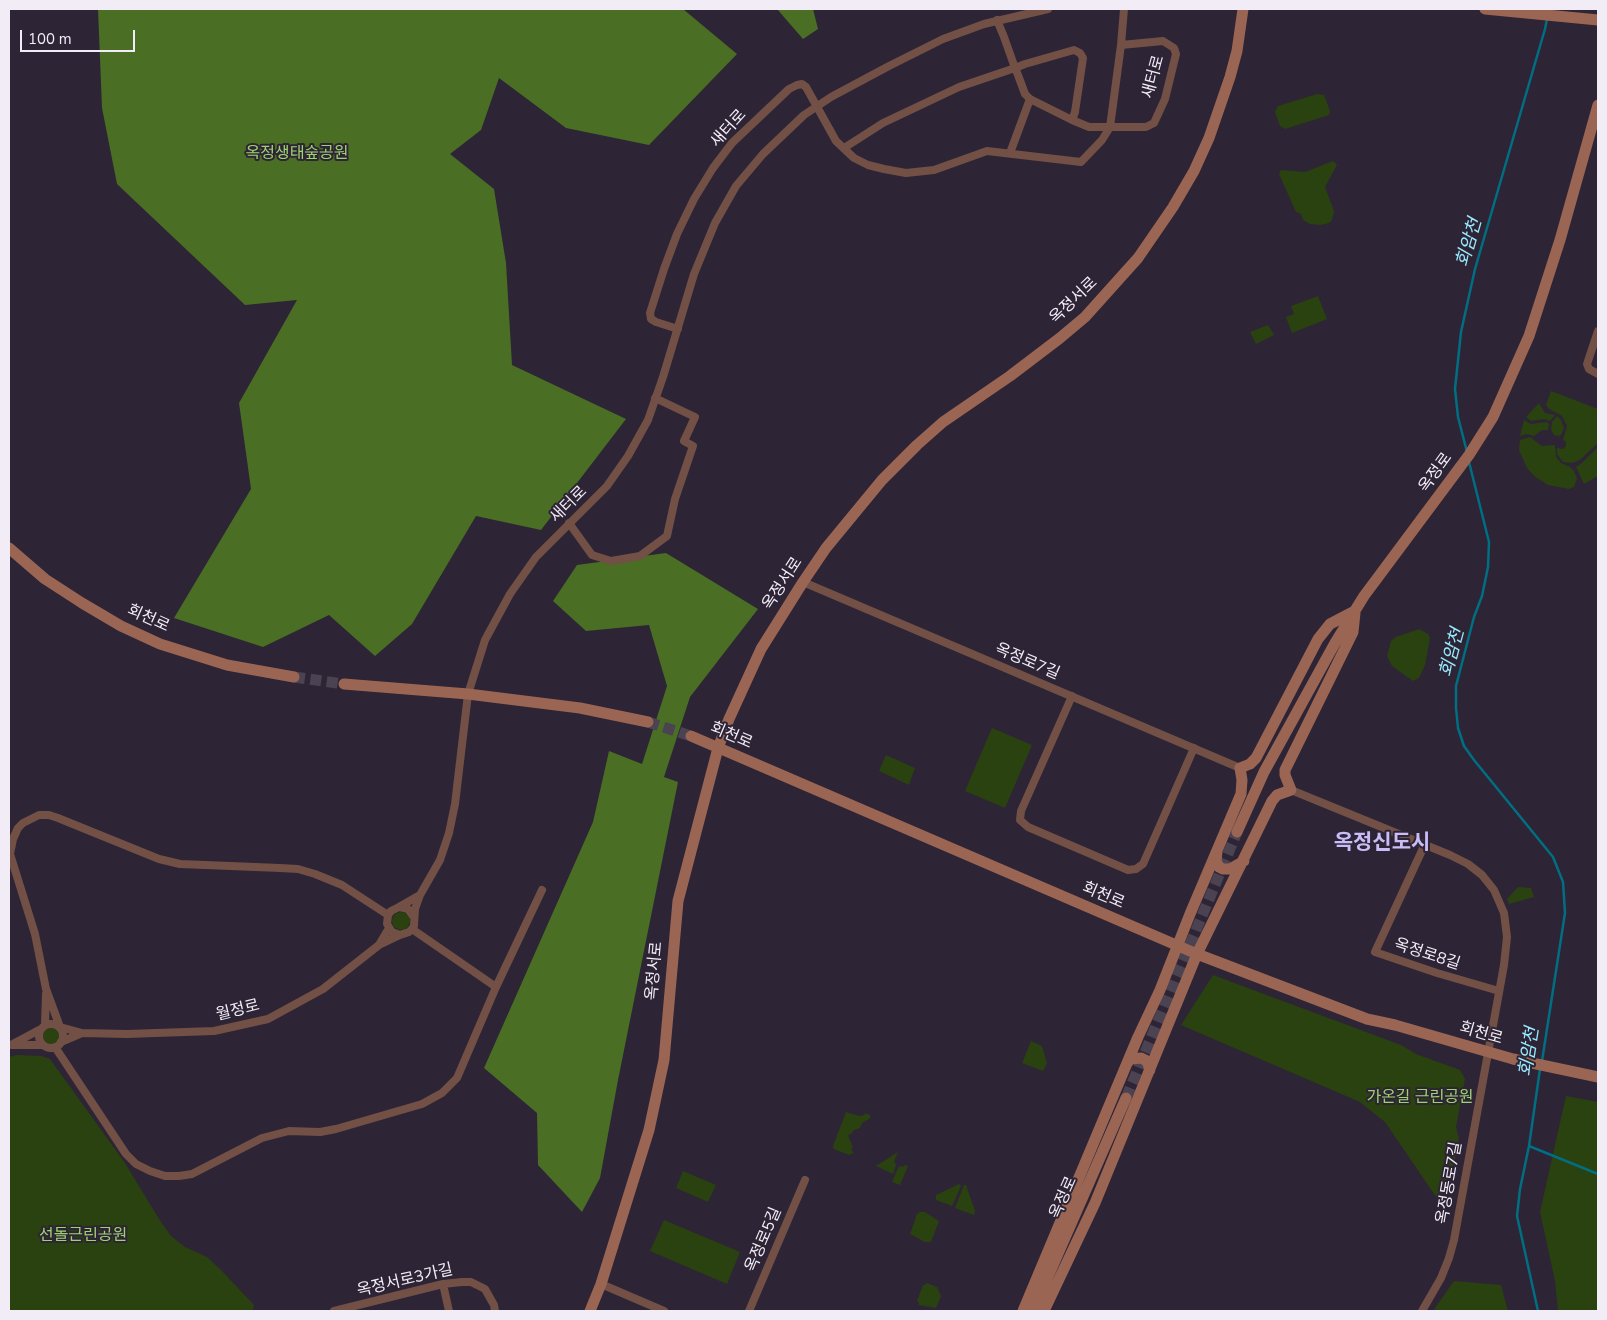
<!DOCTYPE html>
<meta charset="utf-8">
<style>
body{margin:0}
#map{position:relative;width:1607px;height:1320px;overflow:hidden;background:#2d2435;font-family:"Nunito Sans",sans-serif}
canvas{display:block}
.frame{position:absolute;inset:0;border:10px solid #f2ecf7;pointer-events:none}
.scale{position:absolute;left:20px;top:30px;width:115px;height:22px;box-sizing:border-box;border:2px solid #f2ecf7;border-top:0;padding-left:6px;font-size:15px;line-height:18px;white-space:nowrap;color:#f2ecf7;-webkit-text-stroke:4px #2d2435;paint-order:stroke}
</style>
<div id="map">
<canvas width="1607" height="1320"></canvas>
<div class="frame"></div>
<div class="scale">100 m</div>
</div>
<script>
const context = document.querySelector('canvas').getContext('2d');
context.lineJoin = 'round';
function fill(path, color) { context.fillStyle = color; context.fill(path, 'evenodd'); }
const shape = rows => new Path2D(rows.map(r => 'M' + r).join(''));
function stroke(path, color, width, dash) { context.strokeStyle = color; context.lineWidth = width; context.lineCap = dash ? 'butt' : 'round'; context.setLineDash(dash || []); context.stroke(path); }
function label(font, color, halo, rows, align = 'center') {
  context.font = font + ' "Nunito Sans","Noto Sans KR",sans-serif'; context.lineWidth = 4; context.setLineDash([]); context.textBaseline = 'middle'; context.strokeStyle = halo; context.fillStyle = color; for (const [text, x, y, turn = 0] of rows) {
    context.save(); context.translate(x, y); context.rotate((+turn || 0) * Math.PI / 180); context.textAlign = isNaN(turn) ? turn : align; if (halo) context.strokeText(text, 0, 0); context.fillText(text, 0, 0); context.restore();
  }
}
fill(shape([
 [1317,94,1324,95,1330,111,1329,115,1285,129,1280,126,1275,112,1278,106],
 [1333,161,1337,165,1325,187,1334,211,1332,220,1329,223,1321,225,1310,224,1303,220,1301,214,1296,212,1279,174,1281,170,1305,172],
 [1318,296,1327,319,1292,333,1286,317,1294,314,1291,306],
 [1268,325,1274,335,1256,344,1250,332],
 [1551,391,1598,409,1598,443,1581,459,1573,463,1563,462,1557,454,1557,448,1563,449,1566,446,1566,442,1563,440,1567,426,1562,416,1549,409,1546,405],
 [1539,403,1545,413,1555,415,1550,421,1544,419,1531,421,1526,417],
 [1557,416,1561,420,1564,428,1561,435,1558,436,1554,435,1551,430,1552,422],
 [1524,420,1531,424,1547,422,1549,424,1548,430,1542,430,1534,436,1527,434,1520,436],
 [1530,437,1542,446,1555,445,1556,457,1561,463,1570,467,1574,471,1577,479,1574,487,1569,489,1548,485,1534,476,1527,468,1519,450,1520,440],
 [1598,447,1598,476,1584,484,1576,467,1582,463],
 [1419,629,1428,634,1430,638,1425,665,1419,678,1413,681,1392,666,1387,656,1391,641,1396,637],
 [992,728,1032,745,1005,808,965,791],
 [886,755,915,768,909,785,879,771],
 [1518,887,1531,888,1534,897,1509,904,1507,899],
 '392 921a9 9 0 1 1 18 0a9 9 0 1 1-18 0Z',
 [1213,975,1401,1045,1416,1054,1460,1070,1465,1079,1456,1127,1459,1139,1445,1210,1385,1122,1360,1102,1181,1025],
 '43 1036a8 8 0 1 1 16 0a8 8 0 1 1-16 0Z',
 [1031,1041,1042,1046,1047,1063,1043,1071,1022,1063],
 [17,1055,41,1056,50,1059,125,1163,159,1219,171,1236,185,1247,207,1257,220,1269,254,1305,253,1309,251,1311,9,1311,9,1057],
 [1566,1096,1598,1102,1598,1311,1558,1311,1555,1281,1540,1212],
 [846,1112,859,1116,864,1115,866,1113,871,1116,869,1119,862,1123,860,1128,854,1130,851,1134,848,1135,853,1148,851,1149,853,1153,849,1155,834,1149,833,1146],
 [898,1152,894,1161,896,1165,893,1174,876,1166],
 [906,1165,908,1166,900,1185,892,1182,899,1166,902,1167],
 [683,1171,716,1185,708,1202,676,1188],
 [959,1184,961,1186,952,1206,936,1200,936,1195],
 [964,1185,966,1185,975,1211,974,1215,955,1208],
 [920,1212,925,1212,939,1221,931,1242,925,1242,910,1234,917,1214],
 [664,1220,740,1252,727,1284,650,1251],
 [762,1224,773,1228,765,1248,754,1243],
 [1454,1281,1501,1285,1508,1311,1433,1311],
 [927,1283,937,1287,941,1296,936,1308,919,1305,919,1302,917,1301,923,1285,925,1285]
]), '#2a420f');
fill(shape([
 [98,9,683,9,737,54,649,145,566,128,499,78,481,130,450,154,494,189,506,263,512,365,626,419,541,530,476,516,412,624,375,656,329,615,263,647,174,618,251,489,239,403,297,300,245,305,117,184,102,108],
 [777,9,813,9,818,29,803,39],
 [666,553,758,609,690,697,664,777,678,782,618,1080,600,1178,582,1212,538,1165,537,1113,484,1068,593,822,609,751,642,764,667,686,649,625,586,631,553,601,577,565]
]), '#4a6e24');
stroke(shape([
 [1467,452,1458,417,1455,389,1461,332,1475,269,1545,29,1547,19],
 [1469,462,1489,542,1488,567,1482,596,1474,617,1456,686,1456,708,1458,728,1464,746,1474,760,1553,857,1563,882,1565,913,1542,1061],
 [1529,1146,1598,1174],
 [1538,1311,1517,1216,1520,1189,1529,1146,1540,1069]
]), '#016e82', 2.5);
stroke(shape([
 [294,677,344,684],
 [648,722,691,736],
 [1126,1098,1237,832]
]), '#4b4252', 11, [11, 5.5]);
stroke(shape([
 [1072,120,1089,127,1146,127,1154,123,1165,99,1176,54,1174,48,1163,41,1121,45],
 [844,148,883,123,959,87,1015,68,1025,64,1074,50,1080,53,1083,58,1075,112,1072,120,1030,99,1025,94,1018,75,1015,68,1004,37,997,20],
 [1010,153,1030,99],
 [678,329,656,322,651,319,650,313,664,269,677,234,694,199,713,168,732,143,789,89,797,85,802,84,806,87,836,141,854,158,868,165,884,169,906,173,934,170,987,151,1081,162,1102,140,1110,127,1121,45,1124,9],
 [1598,331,1587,364,1589,369,1598,374],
 [569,523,592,555,611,561,640,556,667,536,675,499,693,446,684,441,695,417,655,398],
 [803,582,1240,768],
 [1072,696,1021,811,1020,820,1028,827,1128,870,1136,869,1143,864,1194,748],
 [1291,790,1450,855,1468,864,1482,875,1494,890,1504,913,1507,937,1504,965,1454,1240,1449,1258,1441,1278,1422,1311],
 [1425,844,1375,952,1437,973,1499,991],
 [420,895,440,860,449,833,455,804,468,694,485,640,510,594,536,557,607,486,628,456,648,420,663,377,694,274,715,223,736,186,763,154,804,115,831,97,889,66,943,39,984,24,1048,9],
 [399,907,420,895,415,909,414,926,412,929,409,932,400,935,392,932,387,924,388,915,391,911,399,907,404,908,408,909,413,916],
 [389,928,379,945,400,935],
 [412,929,496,987],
 '39 1036a12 12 0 1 1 24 0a12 12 0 1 1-24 0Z',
 [45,1024,46,994],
 [39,1030,11,1045,43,1045],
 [82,1033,127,1034,214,1031,268,1019,323,989,379,945],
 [61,1042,82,1033,60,1027,46,989,35,934,10,854,13,839,18,828,23,823,39,815,49,815,58,818,159,859,180,864,280,868,298,869,315,874,342,885,388,915],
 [55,1047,126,1154,136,1164,150,1171,165,1176,179,1176,192,1174,262,1138,289,1131,320,1132,336,1129,422,1104,442,1093,457,1078,496,987,542,890],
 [443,1284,449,1311],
 [601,1284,664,1311],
 [334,1311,443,1284,462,1282,471,1282,485,1289,494,1305,495,1311],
 [749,1311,805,1180]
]), '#725045', 8);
stroke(shape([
 [1485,9,1598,20],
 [9,548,45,579,82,603,121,626,160,644,227,665,294,677],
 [344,684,468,694,580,708,648,722],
 [691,736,1197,954,1367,1019,1395,1025,1513,1059,1598,1077],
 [1237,832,1264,772,1335,643,1364,596,1469,455,1493,417,1529,336,1560,240,1598,105],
 [1217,852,1216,861,1219,867,1223,869,1230,869,1244,861],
 [1128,1062,1131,1059,1141,1058,1147,1061,1150,1070],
 [590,1311,601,1284,649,1130,664,1060,678,901,718,748,729,719,761,649,803,582,826,548,882,480,917,445,943,422,1010,376,1060,338,1085,317,1138,258,1173,207,1194,171,1209,138,1230,77,1237,51,1243,9],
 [1023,1311,1138,1037,1160,990,1190,914,1241,794,1242,780,1240,768,1250,764,1256,758,1318,639,1330,624,1353,612],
 [1033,1311,1126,1098],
 [1044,1311,1095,1203,1197,954,1272,801,1277,795,1291,790,1285,775,1285,770,1353,632,1355,613]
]), '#9b6554', 11);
label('16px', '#f2ecf7', '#2d2435', [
 ["새터로",1154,77,-75],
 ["새터로",729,129,-48],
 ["옥정서로",1074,301,-44],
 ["옥정로",1436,473,-54],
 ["새터로",569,505,-45],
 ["옥정서로",783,584,-57],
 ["회천로",148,619,24],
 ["옥정로7길",1027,662,23],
 ["회천로",731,736,23],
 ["회천로",1103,896,23],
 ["옥정로8길",1427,955,18],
 ["옥정서로",655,971,-85],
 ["월정로",238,1011,-14],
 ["회천로",1481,1034,16],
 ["옥정동로7길",1450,1183,-80],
 ["옥정로",1064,1198,-66],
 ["옥정로5길",764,1240,-67],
 ["옥정서로3가길",405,1281,-13]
]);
label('16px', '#9ed26f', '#2d2435', [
 ["옥정생태숲공원",297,154],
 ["가온길 근린공원",1420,1098],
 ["선돌근린공원",83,1236]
]);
label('italic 18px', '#99eaff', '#2d2435', [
 ["회암천",1470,243,-74],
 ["회암천",1453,653,-75],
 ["회암천",1530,1052,-81]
]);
label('bold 21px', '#c8bdf6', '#2d2435', [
 ["옥정신도시",1382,844]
]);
</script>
